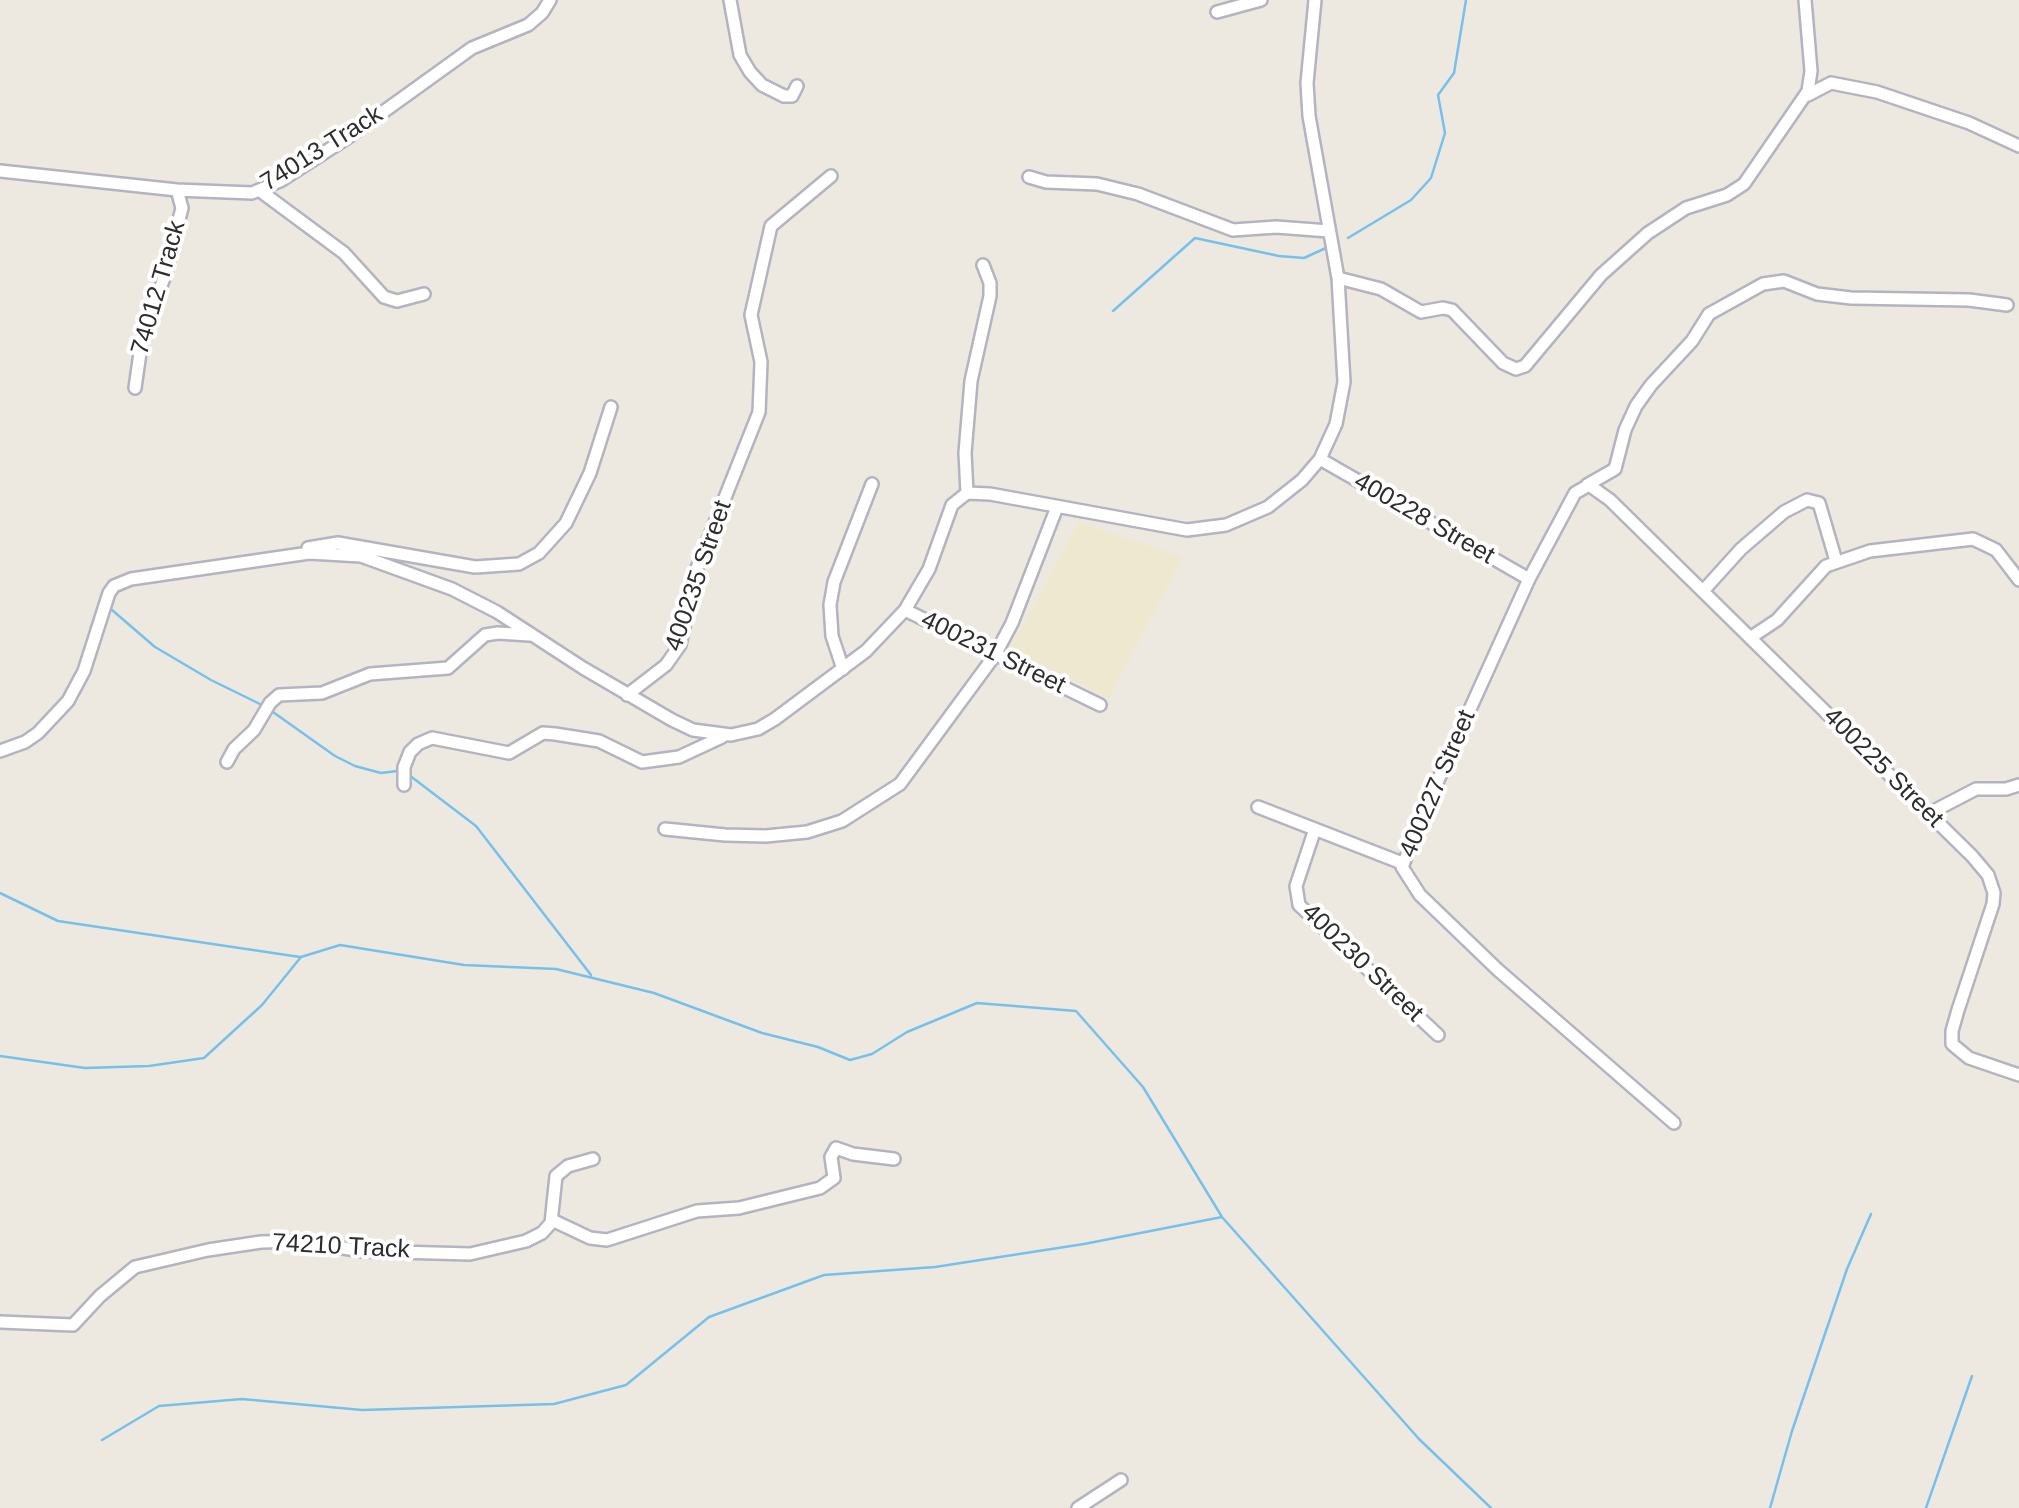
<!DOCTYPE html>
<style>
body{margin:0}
canvas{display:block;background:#eee9e0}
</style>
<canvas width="2019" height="1508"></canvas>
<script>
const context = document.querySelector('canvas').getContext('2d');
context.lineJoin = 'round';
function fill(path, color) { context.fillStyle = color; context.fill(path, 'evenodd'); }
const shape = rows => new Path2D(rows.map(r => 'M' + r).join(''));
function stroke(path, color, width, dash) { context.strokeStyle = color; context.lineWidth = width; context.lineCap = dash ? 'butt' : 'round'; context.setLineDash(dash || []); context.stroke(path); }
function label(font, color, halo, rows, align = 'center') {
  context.font = font + ' Arial,sans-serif'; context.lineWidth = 8; context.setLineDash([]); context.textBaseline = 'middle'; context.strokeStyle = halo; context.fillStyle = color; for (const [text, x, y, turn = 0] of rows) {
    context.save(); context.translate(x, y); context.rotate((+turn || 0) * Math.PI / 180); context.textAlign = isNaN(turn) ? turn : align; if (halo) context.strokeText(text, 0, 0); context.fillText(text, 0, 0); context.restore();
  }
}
fill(shape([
 [1079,522,1183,557,1109,699,1010,648]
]), '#efe8d0');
stroke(shape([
 [1348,238,1411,200,1431,178,1445,133,1438,95,1454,73,1466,0],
 [1113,311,1195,238,1279,256,1304,258,1328,247],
 [112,610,155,647,211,680,262,705],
 [273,712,335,756,355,766,381,773,397,771],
 [409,775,476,826,591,975],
 [0,893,58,921,300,957],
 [0,1056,85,1068,149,1066,204,1058,262,1005,301,957,340,945,464,965,556,969,654,993,762,1033,818,1047,850,1060,872,1054,907,1032,977,1003,1076,1011,1143,1087,1222,1217,1419,1439,1491,1508],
 [102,1440,159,1406,242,1399,362,1410,554,1404,626,1385,709,1317,824,1275,935,1267,1084,1244,1222,1217],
 [1770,1508,1792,1431,1847,1269,1871,1214],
 [1926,1508,1972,1376]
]), '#76c1ec', 2.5);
const minor = shape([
 [730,0,740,55,750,72,762,85,784,96,792,96,797,86],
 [1217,12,1261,0],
 [1808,95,1831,83,1877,92,1969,123,2019,146],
 [0,171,177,190,252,193,280,181,347,138,472,48,528,25,542,13,550,0],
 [1029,177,1046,182,1097,184,1138,194,1233,230,1276,227,1329,231],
 [259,190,344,253,384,297,397,301,424,294],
 [1338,278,1381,289,1421,312,1443,308,1452,310,1503,363,1516,369,1525,366,1601,275,1648,233,1686,208,1727,195,1744,184,1808,91,1811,71,1805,0],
 [135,388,142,339,165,275,182,208,177,190],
 [1320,459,1529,579],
 [1587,485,1615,469,1625,430,1636,406,1651,385,1692,341,1709,314,1763,284,1784,281,1817,294,1851,298,1969,300,2007,305],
 [967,493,965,453,971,381,990,296,990,283,983,265],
 [308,548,338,543,475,567,519,564,539,553,566,523,590,473,611,407],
 [1703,591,1741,549,1784,512,1807,500,1819,503,1836,561],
 [905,610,1100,705],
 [1750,638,1777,620,1826,566,1870,551,1973,539,1996,550,2019,580],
 [843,669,832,636,830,605,834,582,872,484],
 [627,695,666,665,680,645,697,568,759,412,761,362,751,315,771,226,831,176],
 [0,751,25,742,38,733,68,701,84,671,109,593,114,586,131,579,309,553,361,556,452,589,497,612,583,668,672,720,693,730,731,735,758,729,775,719,866,651,905,610,929,569,952,505,967,493,990,494,1187,530,1226,525,1268,507,1302,480,1320,459,1336,424,1344,382,1338,278,1309,116,1307,83,1315,0],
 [227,762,234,749,254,730,270,703,279,695,322,693,370,674,448,668,485,635,498,633,529,635],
 [404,785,404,767,410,752,418,744,432,738,509,753,543,733,555,734,599,741,642,762,679,757,722,737],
 [1258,807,1402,863],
 [1928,814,1976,789,2006,789,2019,785],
 [665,829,725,835,766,836,807,832,842,821,900,784,995,655,1012,623,1057,507],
 [1315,829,1296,886,1299,905,1438,1035],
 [1674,1123,1498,970,1420,895,1402,867,1442,771,1529,579,1575,493,1589,485,1610,500,1972,856,1988,875,1994,893,1993,904,1958,1010,1952,1031,1952,1044,1969,1058,2019,1075],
 [552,1220,590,1238,607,1240,697,1211,739,1208,820,1188,834,1178,831,1157,836,1148,853,1154,894,1159],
 [0,1322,73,1325,100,1296,135,1267,208,1250,261,1242,299,1241,362,1251,470,1254,526,1241,542,1233,551,1223,556,1176,568,1166,593,1159],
 [1078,1508,1121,1480]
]);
stroke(minor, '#b3b4c0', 16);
stroke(minor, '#fff', 11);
label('25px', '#2d2d2d', '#fff', [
 ["74013 Track",322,149,-32],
 ["74012 Track",159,288,-74],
 ["400228 Street",1424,519,30],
 ["400235 Street",699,576,-71],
 ["400231 Street",993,653,26],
 ["400225 Street",1883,768,45],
 ["400227 Street",1438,784,-67],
 ["400230 Street",1362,963,44],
 ["74210 Track",341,1247,3]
]);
</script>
